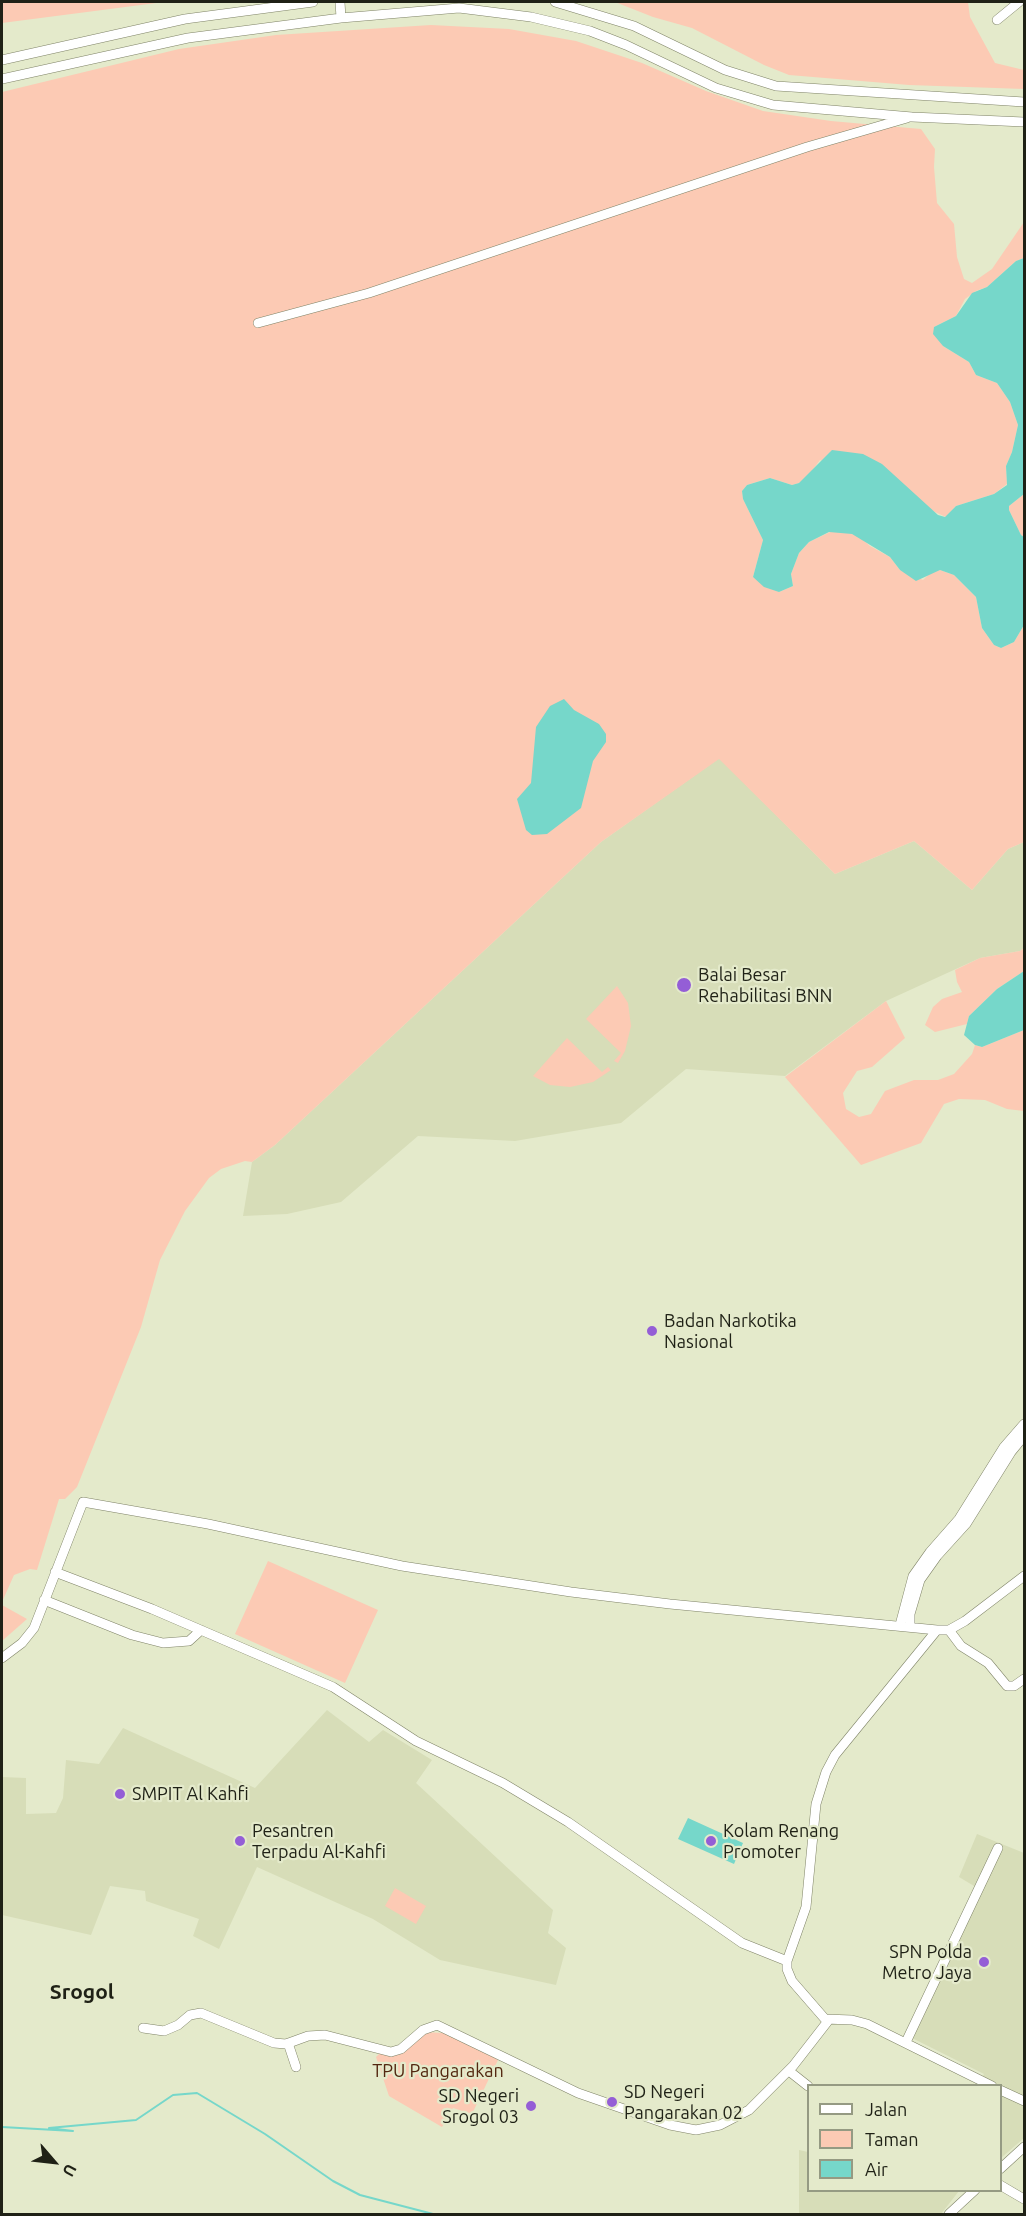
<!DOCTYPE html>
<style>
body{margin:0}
#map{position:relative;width:1026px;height:2216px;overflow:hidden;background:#e4eacb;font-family:Ubuntu,sans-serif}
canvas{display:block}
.frame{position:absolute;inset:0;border:3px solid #1f2116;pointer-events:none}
.legend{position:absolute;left:807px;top:2084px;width:195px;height:108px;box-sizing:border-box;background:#e4eacb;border:2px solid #959a83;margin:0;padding:8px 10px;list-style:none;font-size:18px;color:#1f2116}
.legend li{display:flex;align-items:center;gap:12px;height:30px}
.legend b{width:30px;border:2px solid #959a83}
.north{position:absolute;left:24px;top:2132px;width:60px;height:60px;-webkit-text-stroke:4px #e4eacb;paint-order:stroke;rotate:118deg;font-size:16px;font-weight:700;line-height:24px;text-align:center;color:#1f2116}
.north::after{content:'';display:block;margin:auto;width:21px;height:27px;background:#1f2116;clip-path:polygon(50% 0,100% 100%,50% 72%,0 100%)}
</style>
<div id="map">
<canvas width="1026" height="2216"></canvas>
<div class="frame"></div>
<ul class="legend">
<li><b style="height:8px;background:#fff"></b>Jalan</li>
<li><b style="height:16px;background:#fccab4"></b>Taman</li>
<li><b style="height:16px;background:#76d7ca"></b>Air</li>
</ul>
<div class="north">U</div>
</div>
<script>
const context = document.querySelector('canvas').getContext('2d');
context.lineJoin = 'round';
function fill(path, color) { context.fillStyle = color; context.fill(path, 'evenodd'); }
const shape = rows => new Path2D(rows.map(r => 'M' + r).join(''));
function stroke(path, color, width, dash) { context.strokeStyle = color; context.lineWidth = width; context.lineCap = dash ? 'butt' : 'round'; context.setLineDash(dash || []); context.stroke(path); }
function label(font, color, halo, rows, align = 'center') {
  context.font = font + ' Ubuntu,sans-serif'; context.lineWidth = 4.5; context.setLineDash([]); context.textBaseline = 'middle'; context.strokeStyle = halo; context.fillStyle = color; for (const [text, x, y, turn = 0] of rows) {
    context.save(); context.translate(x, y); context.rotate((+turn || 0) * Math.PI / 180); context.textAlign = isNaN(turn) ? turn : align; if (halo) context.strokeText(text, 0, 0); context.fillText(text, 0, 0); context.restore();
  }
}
fill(shape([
 [719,758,835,874,914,841,972,890,1008,849,1024,842,1024,948,1020,951,980,958,886,1001,785,1076,686,1069,621,1123,515,1141,418,1136,341,1202,287,1214,243,1216,252,1162,275,1145,601,842],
 [327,1710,369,1742,383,1730,432,1760,416,1783,553,1910,548,1933,566,1948,556,1985,440,1960,373,1919,257,1867,219,1949,193,1936,199,1919,146,1901,145,1891,110,1886,91,1935,2,1915,2,1777,26,1778,26,1814,56,1813,63,1798,66,1760,99,1764,123,1728,255,1788],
 [977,1834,1024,1853,1024,2138,1001,2158,1000,2086,977,2085,984,2074,908,2036,979,1889,959,1877],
 [799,2150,808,2152,808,2190,959,2191,941,2214,793,2214,799,2213]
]), '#d7ddb8');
fill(shape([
 [2,2,164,2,2,23],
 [615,2,968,2,970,17,995,63,1024,70,1024,89,909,85,789,75,764,65,692,28,653,17],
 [431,25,509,29,576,41,642,63,706,91,763,111,831,121,921,129,935,149,934,167,937,203,954,224,957,257,964,279,972,283,992,269,1024,222,1024,258,1016,261,987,287,976,291,965,299,956,316,934,327,943,346,969,362,976,375,997,383,1010,402,1018,425,1012,452,1006,466,1007,484,994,494,956,506,946,517,820,460,806,479,799,483,792,485,770,478,747,485,742,491,743,499,763,540,753,577,779,592,793,586,791,574,799,553,809,542,830,532,845,532,859,536,870,546,890,557,900,570,923,580,932,571,940,570,954,575,976,597,982,628,994,645,1001,648,1014,642,1024,625,1024,842,1008,849,972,890,914,841,835,874,719,759,601,842,275,1145,252,1162,245,1161,221,1169,209,1178,185,1211,160,1260,141,1327,77,1487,65,1499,59,1499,37,1570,30,1569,14,1575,2,1602,2,92,179,49,276,35],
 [1024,494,1024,537,1021,535,1009,510,1009,506],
 [1024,948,1024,971,997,989,969,1016,967,1024,935,1032,925,1025,933,1007,942,999,962,992,957,982,955,970,980,958,1020,951],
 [617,986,628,1003,631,1026,625,1051,618,1063,614,1061,621,1053,586,1019],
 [886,1001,905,1038,872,1067,857,1071,843,1093,846,1109,859,1117,871,1114,885,1091,914,1080,938,1080,954,1074,972,1054,975,1045,982,1047,1024,1030,1024,1111,1007,1109,985,1100,959,1099,944,1104,921,1143,861,1165,785,1077],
 [567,1038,602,1072,608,1067,611,1070,593,1082,570,1087,550,1085,533,1076],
 [268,1561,378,1610,345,1683,235,1634],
 [2,1605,27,1619,2,1641],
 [395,1888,426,1906,416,1924,385,1906],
 [421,2032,444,2033,472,2042,498,2060,472,2114,453,2108,442,2127,389,2096,376,2057,379,2054,401,2052]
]), '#fccab4');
fill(shape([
 [1024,258,1024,494,1009,506,1009,510,1021,535,1024,537,1024,625,1014,642,1001,648,994,645,982,628,976,597,954,575,940,570,916,581,900,570,890,557,852,534,829,532,809,542,799,553,791,574,793,586,779,592,764,587,753,577,763,540,743,499,742,491,747,485,770,478,792,485,799,483,832,450,863,454,882,464,938,515,945,517,956,506,994,494,1007,485,1006,466,1012,452,1018,425,1010,402,997,383,976,375,969,362,943,346,933,334,934,327,956,316,972,293,987,287,1016,261],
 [564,699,574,710,599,724,606,734,606,742,593,761,581,808,547,834,532,835,526,830,517,799,531,783,536,727,550,706],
 [1024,971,1024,1030,982,1047,975,1045,964,1035,969,1016,997,989],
 [688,1818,743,1843,734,1864,678,1839]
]), '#76d7ca');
stroke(shape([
 [2,2127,73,2131,49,2128,136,2120,173,2095,197,2093,265,2134,333,2181,360,2195,433,2214]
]), '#76d7ca', 2);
const street = shape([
 [340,2,341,18],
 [555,2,634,26,725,70,776,86,1024,102],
 [997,20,1019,2],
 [2,60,185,19,313,2],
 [2,79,188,38,341,18,459,8,531,17,590,31,626,45,716,88,773,105,912,117,1024,122],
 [258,323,369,293,807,147,907,118],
 [55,1572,152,1609,333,1687,416,1741,503,1783,568,1822,742,1943,787,1961],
 [44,1600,132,1635,163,1643,189,1641,201,1630],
 [900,1625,913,1576,930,1552,959,1519,1004,1447,1024,1424],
 [910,1626,910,1614,920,1580,937,1556,966,1524,1011,1452,1024,1436],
 [949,1630,961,1646,988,1663,1007,1686,1014,1686,1024,1679],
 [2,1658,22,1643,34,1628,83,1502,208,1524,402,1566,571,1592,670,1604,937,1630],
 [143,2028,164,2031,178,2025,190,2015,201,2013,274,2043,286,2044,308,2036,325,2035,391,2052,401,2049,423,2030,437,2025,578,2093,670,2125,696,2130,720,2125,749,2110,793,2066,828,2021],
 [906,2042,998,1848],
 [288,2043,296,2067],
 [789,2071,808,2086],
 [992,2086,867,2024,852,2020,825,2019,792,1981,787,1969,787,1961,806,1907,816,1804,826,1772,835,1755,937,1630,949,1630,965,1621,1024,1576],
 [1000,2090,1024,2101],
 [1000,2169,1024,2147],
 [1000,2185,1024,2199],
 [949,2214,975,2190]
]);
stroke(street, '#7f8367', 10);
stroke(street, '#fff', 9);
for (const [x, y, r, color] of [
 [684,985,8,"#945ed6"],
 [652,1331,6,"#945ed6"],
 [120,1794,6,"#945ed6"],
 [240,1841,6,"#945ed6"],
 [711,1841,6,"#945ed6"],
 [984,1962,6,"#945ed6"],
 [612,2102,6,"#945ed6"],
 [531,2106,6,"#945ed6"]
]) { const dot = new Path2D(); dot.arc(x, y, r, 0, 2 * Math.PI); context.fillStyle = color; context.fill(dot); stroke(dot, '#e4eacb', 2); }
label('18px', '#1f2116', '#e4eacb', [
 ["Balai Besar",698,975],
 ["Rehabilitasi BNN",698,996],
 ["Badan Narkotika",664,1321],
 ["Nasional",664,1342],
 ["SMPIT Al Kahfi",132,1794],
 ["Pesantren",252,1831],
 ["Terpadu Al-Kahfi",252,1852],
 ["Kolam Renang",723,1831],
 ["Promoter",723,1852],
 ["SPN Polda",972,1952,"right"],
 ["Metro Jaya",972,1973,"right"],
 ["SD Negeri",624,2092],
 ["Pangarakan 02",624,2113],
 ["SD Negeri",519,2096,"right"],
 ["Srogol 03",519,2117,"right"]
], 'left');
label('18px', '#532710', '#e4eacb', [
 ["TPU Pangarakan",438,2071]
]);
label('bold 21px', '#1f2116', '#e4eacb', [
 ["Srogol",82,1992]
]);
</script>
